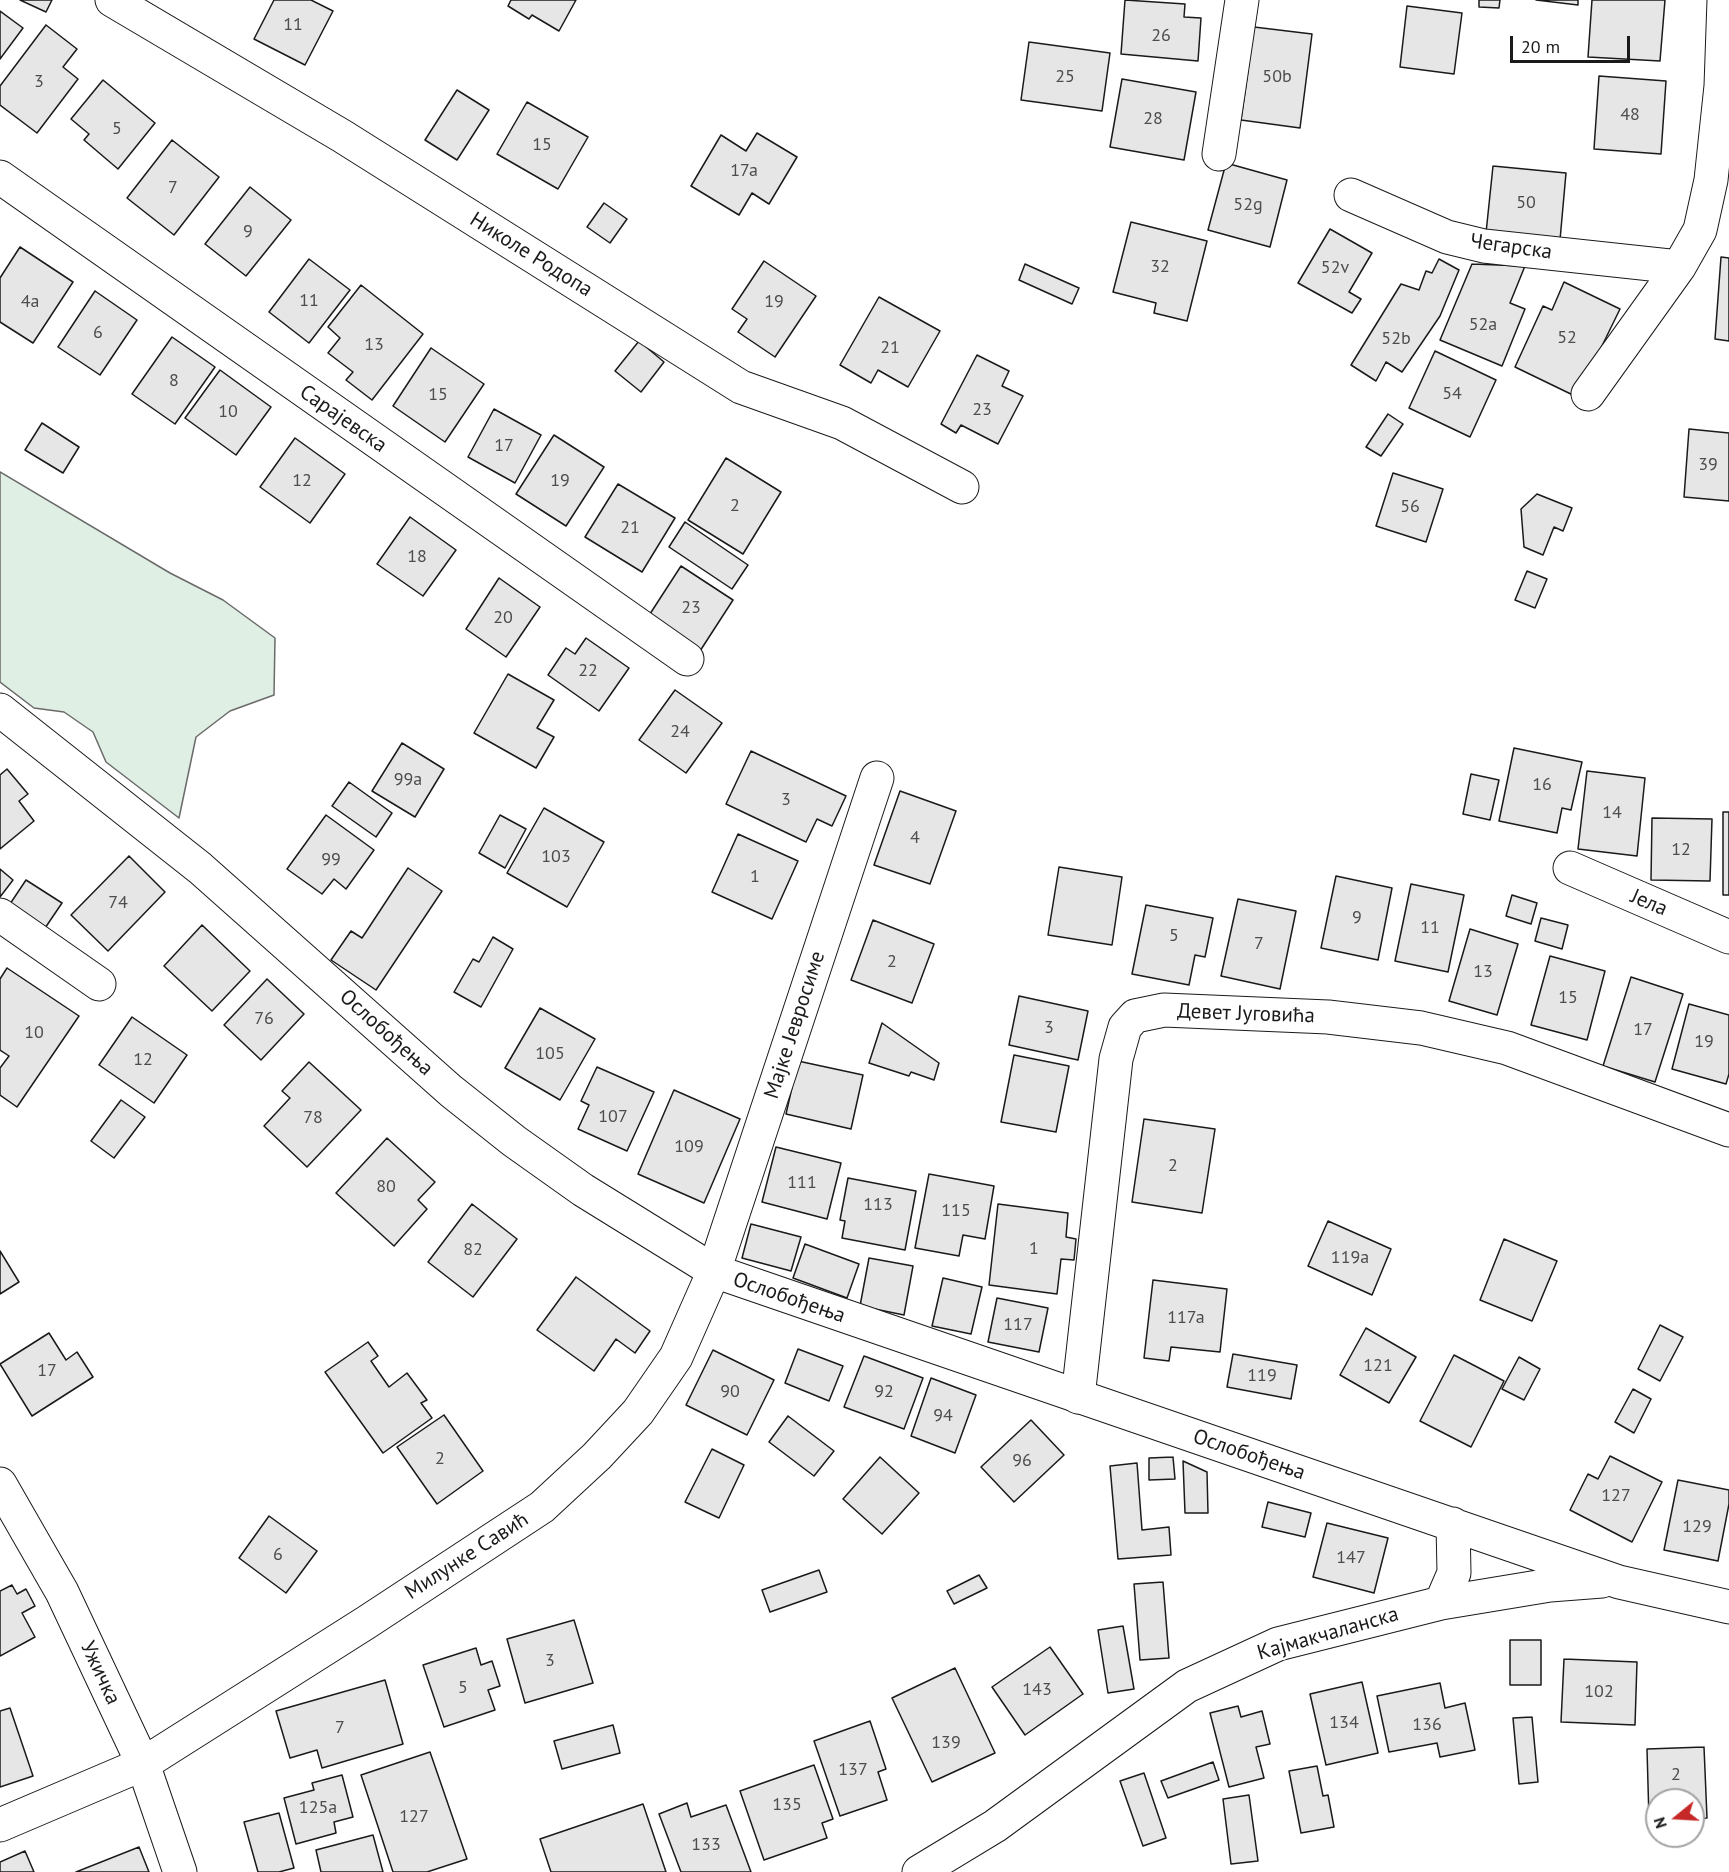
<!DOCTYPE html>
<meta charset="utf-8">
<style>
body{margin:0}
#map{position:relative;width:1729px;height:1872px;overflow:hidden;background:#fff;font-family:"PT Sans",sans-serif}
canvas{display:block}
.north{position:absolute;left:1645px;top:1788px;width:60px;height:60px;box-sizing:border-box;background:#fff;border:2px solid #a3a3a3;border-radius:50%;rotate:252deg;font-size:16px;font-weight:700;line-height:24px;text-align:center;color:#1a1a1a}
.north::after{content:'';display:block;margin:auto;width:21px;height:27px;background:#c62828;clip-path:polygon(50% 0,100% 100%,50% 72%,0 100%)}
.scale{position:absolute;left:1510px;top:36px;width:120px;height:27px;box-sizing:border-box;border:3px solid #1a1a1a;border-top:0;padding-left:8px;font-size:18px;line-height:21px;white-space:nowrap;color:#1a1a1a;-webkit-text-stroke:4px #fff;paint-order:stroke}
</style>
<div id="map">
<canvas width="1729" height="1872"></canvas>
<div class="north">N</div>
<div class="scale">20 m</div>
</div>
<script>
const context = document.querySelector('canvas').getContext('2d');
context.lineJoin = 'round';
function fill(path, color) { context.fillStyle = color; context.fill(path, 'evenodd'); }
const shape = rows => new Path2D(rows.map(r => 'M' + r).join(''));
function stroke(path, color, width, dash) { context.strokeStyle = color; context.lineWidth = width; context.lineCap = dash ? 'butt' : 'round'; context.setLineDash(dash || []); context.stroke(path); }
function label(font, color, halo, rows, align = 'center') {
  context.font = font + ' "PT Sans",sans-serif'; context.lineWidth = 4.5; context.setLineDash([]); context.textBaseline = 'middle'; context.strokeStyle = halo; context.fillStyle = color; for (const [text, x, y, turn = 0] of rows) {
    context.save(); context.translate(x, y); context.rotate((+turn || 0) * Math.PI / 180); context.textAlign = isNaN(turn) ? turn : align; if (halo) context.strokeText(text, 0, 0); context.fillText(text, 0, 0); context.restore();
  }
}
const green = shape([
 [0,472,170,573,223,600,275,638,274,695,230,711,196,737,179,818,106,762,93,732,64,712,34,708,0,682,0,472]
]);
fill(green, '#e0efe3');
stroke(green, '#6a6a6a', 1.5);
const building = shape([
 [20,0,52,0,46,12,20,0],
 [274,0,311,0,333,11,305,65,254,39,274,0],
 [511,0,576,0,559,31,532,15,529,19,508,6,511,0],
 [1125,0,1185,4,1184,17,1201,18,1198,61,1121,54,1125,0],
 [1479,0,1500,0,1499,8,1479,7,1479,0],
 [1536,0,1578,0,1578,5,1536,0],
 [1592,0,1665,0,1660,61,1588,57,1592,0],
 [1407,6,1462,13,1454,74,1400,67,1407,6],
 [0,11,23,28,0,59,0,11],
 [46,25,77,49,63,67,78,79,37,133,0,105,0,86,46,25],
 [1254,27,1312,34,1300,128,1241,120,1254,27],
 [1029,42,1110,53,1102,111,1021,100,1029,42],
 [1599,76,1666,81,1661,154,1594,149,1599,76],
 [1122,79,1196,92,1184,160,1110,147,1122,79],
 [103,80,155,123,118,169,84,140,89,134,71,119,103,80],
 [457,90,489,110,457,160,425,140,457,90],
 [527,102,588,137,558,189,497,154,527,102],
 [757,133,797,157,769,204,752,193,739,215,691,186,721,135,746,151,757,133],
 [172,140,219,177,174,235,127,198,172,140],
 [1226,163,1287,180,1270,247,1208,230,1226,163],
 [1493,166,1566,173,1560,240,1486,233,1493,166],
 [250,187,291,220,246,276,205,244,250,187],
 [604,203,627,219,610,243,587,227,604,203],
 [1131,222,1207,241,1187,321,1154,313,1156,303,1113,292,1131,222],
 [1330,229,1372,253,1349,292,1361,299,1352,313,1298,283,1330,229],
 [20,247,73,282,33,343,0,322,0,278,20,247],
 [1721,257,1729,258,1729,341,1715,339,1721,257],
 [309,259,350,290,309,343,269,312,309,259],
 [1439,259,1459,270,1440,316,1402,372,1386,362,1376,381,1351,365,1401,284,1419,290,1426,271,1432,273,1439,259],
 [764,261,816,296,775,357,738,332,747,319,732,309,764,261],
 [1025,264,1079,288,1072,304,1019,280,1025,264],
 [1472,264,1525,266,1510,303,1525,309,1502,366,1440,340,1472,264],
 [1564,282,1620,309,1577,397,1515,367,1543,306,1552,310,1564,282],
 [361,285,423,334,372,400,346,380,353,372,328,353,340,338,328,327,361,285],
 [95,291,137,320,100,375,58,347,95,291],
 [879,297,940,331,908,387,878,370,871,383,840,365,879,297],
 [172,337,215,367,175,424,132,394,172,337],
 [639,341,664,362,641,392,615,371,639,341],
 [431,348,484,384,445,442,393,406,431,348],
 [1435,351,1496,380,1470,437,1409,408,1435,351],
 [977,355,1009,371,1002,386,1023,396,998,444,961,425,956,433,941,424,977,355],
 [220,370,271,407,236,455,185,418,220,370],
 [494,409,541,435,515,483,468,457,494,409],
 [1388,414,1403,424,1381,456,1366,447,1388,414],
 [42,423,79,447,63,473,25,450,42,423],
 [1689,429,1729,433,1729,501,1684,497,1689,429],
 [554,435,604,467,566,526,516,494,554,435],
 [295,438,345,474,310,523,260,487,295,438],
 [726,458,781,492,743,554,688,520,726,458],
 [1393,473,1443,489,1426,542,1376,526,1393,473],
 [618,484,675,518,642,572,585,537,618,484],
 [1537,494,1572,508,1563,531,1554,527,1543,555,1524,547,1521,509,1537,494],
 [410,517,456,550,423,596,377,564,410,517],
 [685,522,748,565,732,589,669,547,685,522],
 [681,566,733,600,700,651,648,617,681,566],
 [1527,571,1547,579,1535,608,1515,600,1527,571],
 [499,578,540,607,506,657,466,629,499,578],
 [586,638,629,668,599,711,548,675,566,648,575,654,586,638],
 [508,674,554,700,537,728,554,737,536,768,474,733,508,674],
 [675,690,722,723,686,773,639,740,675,690],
 [402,743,444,769,415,817,372,791,402,743],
 [1514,748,1582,762,1571,810,1562,808,1557,833,1499,821,1514,748],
 [751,751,846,796,832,826,817,819,806,842,726,804,751,751],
 [7,769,28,794,19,801,34,821,0,849,0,775,7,769],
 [1587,771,1645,778,1637,856,1578,849,1587,771],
 [1471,774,1499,780,1490,820,1463,814,1471,774],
 [349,782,392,813,376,837,332,806,349,782],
 [900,791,956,811,930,884,874,865,900,791],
 [544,808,604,842,567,907,507,873,544,808],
 [1723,812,1729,812,1729,895,1723,895,1723,812],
 [326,815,374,850,346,889,334,879,322,894,287,869,326,815],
 [500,815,526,829,505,868,479,853,500,815],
 [1652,818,1712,819,1710,881,1651,880,1652,818],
 [738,834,798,861,772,919,712,892,738,834],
 [129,856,165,892,108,951,71,915,129,856],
 [1059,867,1122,877,1112,945,1048,935,1059,867],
 [408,868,442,891,376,990,331,960,351,931,362,938,408,868],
 [0,869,13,880,0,897,0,869],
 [1336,876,1392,888,1378,960,1321,948,1336,876],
 [26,880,62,903,41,934,6,910,26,880],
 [1411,884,1464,895,1448,972,1395,961,1411,884],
 [1512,895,1537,903,1531,924,1506,916,1512,895],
 [1238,899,1296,911,1280,989,1221,976,1238,899],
 [1146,905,1213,918,1205,957,1195,955,1189,985,1132,974,1146,905],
 [1541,918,1568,925,1562,949,1535,941,1541,918],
 [873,920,934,944,912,1003,851,980,873,920],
 [202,925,250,971,212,1011,164,966,202,925],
 [1470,929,1518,944,1497,1015,1449,1001,1470,929],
 [493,937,513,949,481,1007,454,992,473,959,479,962,493,937],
 [1550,956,1605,971,1587,1040,1531,1025,1550,956],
 [7,968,79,1016,17,1107,0,1095,0,1068,9,1056,0,1050,0,979,7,968],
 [1631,977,1683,994,1655,1082,1603,1066,1631,977],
 [267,979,304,1014,261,1060,224,1025,267,979],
 [1019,996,1088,1011,1078,1060,1009,1045,1019,996],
 [1689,1004,1729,1015,1729,1074,1726,1084,1672,1069,1689,1004],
 [540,1008,595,1039,560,1100,505,1068,540,1008],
 [132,1017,187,1055,154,1103,99,1065,132,1017],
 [882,1023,939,1063,934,1080,911,1072,909,1076,869,1063,882,1023],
 [1014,1055,1069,1066,1056,1132,1001,1122,1014,1055],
 [798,1061,863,1075,851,1129,786,1114,798,1061],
 [309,1062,361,1110,307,1167,264,1126,290,1098,282,1091,309,1062],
 [597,1067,654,1092,627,1151,578,1129,589,1105,581,1101,597,1067],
 [674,1090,740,1119,704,1203,638,1174,674,1090],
 [121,1100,145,1117,114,1158,91,1141,121,1100],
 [1144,1119,1215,1129,1202,1213,1132,1202,1144,1119],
 [387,1138,435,1182,418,1200,427,1209,394,1246,336,1193,387,1138],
 [776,1147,841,1163,827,1219,762,1202,776,1147],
 [929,1174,994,1186,985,1239,963,1235,959,1256,915,1248,929,1174],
 [848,1178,916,1191,905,1250,842,1238,845,1221,840,1220,848,1178],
 [472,1204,517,1239,473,1297,428,1262,472,1204],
 [998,1204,1068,1213,1066,1237,1076,1239,1074,1260,1061,1259,1057,1294,989,1285,998,1204],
 [1328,1221,1391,1249,1372,1295,1308,1266,1328,1221],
 [751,1224,801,1237,791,1271,742,1258,751,1224],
 [1504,1239,1557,1261,1532,1321,1480,1300,1504,1239],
 [805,1244,859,1264,847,1298,793,1278,805,1244],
 [0,1251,19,1282,0,1294,0,1251],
 [869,1258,913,1266,904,1315,860,1306,869,1258],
 [576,1277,650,1331,635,1353,616,1339,594,1371,537,1330,576,1277],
 [943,1278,982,1287,971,1334,932,1326,943,1278],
 [1153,1280,1227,1289,1220,1352,1171,1347,1169,1361,1144,1358,1153,1280],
 [997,1298,1048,1308,1039,1352,988,1342,997,1298],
 [1660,1325,1683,1337,1660,1381,1638,1369,1660,1325],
 [1366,1328,1416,1357,1389,1403,1340,1375,1366,1328],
 [49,1333,66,1360,77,1352,93,1377,32,1416,0,1364,49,1333],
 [368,1342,378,1356,371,1361,389,1387,407,1373,427,1400,421,1403,432,1418,383,1453,325,1372,368,1342],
 [798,1349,843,1366,829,1401,785,1383,798,1349],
 [713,1350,774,1380,747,1435,686,1405,713,1350],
 [1233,1354,1297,1365,1291,1399,1227,1387,1233,1354],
 [1454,1355,1504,1381,1471,1447,1420,1421,1454,1355],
 [864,1356,923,1378,904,1429,844,1407,864,1356],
 [1519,1357,1540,1369,1524,1400,1502,1389,1519,1357],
 [931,1378,976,1395,955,1453,911,1436,931,1378],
 [1633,1389,1651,1399,1634,1433,1615,1422,1633,1389],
 [444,1415,483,1471,437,1504,397,1447,444,1415],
 [788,1416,834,1451,814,1476,769,1442,788,1416],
 [1031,1420,1064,1455,1014,1502,981,1467,1031,1420],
 [712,1449,744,1465,719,1518,685,1502,712,1449],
 [1610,1456,1662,1482,1632,1542,1570,1510,1588,1474,1598,1479,1610,1456],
 [880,1457,919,1493,882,1534,843,1499,880,1457],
 [1173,1457,1175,1479,1149,1480,1149,1458,1173,1457],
 [1183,1461,1207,1472,1208,1513,1185,1513,1183,1461],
 [1137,1463,1142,1530,1169,1527,1171,1555,1118,1559,1110,1466,1137,1463],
 [1678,1480,1729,1490,1729,1504,1718,1561,1664,1550,1678,1480],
 [1268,1502,1311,1513,1305,1537,1262,1527,1268,1502],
 [269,1516,317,1551,286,1593,239,1558,269,1516],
 [1327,1523,1388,1538,1374,1593,1313,1577,1327,1523],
 [819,1570,827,1592,770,1612,762,1590,819,1570],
 [979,1575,987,1588,954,1604,947,1591,979,1575],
 [1163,1582,1169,1658,1140,1660,1134,1584,1163,1582],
 [12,1585,17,1594,26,1589,35,1606,22,1613,35,1637,0,1656,0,1591,12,1585],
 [574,1620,593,1683,525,1703,507,1639,574,1620],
 [1123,1626,1134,1689,1108,1693,1098,1630,1123,1626],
 [1510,1640,1541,1640,1541,1685,1510,1685,1510,1640],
 [1050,1647,1083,1694,1025,1735,992,1687,1050,1647],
 [476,1648,481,1665,492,1661,500,1686,488,1690,495,1710,444,1727,423,1665,476,1648],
 [1564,1659,1637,1662,1635,1725,1561,1722,1564,1659],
 [955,1668,995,1753,932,1782,892,1698,955,1668],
 [385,1680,403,1744,322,1768,317,1750,290,1758,276,1711,385,1680],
 [1362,1682,1378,1753,1326,1765,1310,1694,1362,1682],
 [1440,1683,1445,1708,1465,1703,1475,1750,1440,1757,1437,1743,1389,1752,1377,1696,1440,1683],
 [1238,1706,1241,1717,1262,1711,1270,1744,1256,1747,1264,1778,1229,1787,1210,1713,1238,1706],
 [10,1708,33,1776,0,1787,0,1711,10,1708],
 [1532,1717,1538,1782,1519,1784,1513,1718,1532,1717],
 [870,1721,886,1769,878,1772,887,1800,840,1816,814,1741,870,1721],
 [613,1725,620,1753,562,1769,554,1741,613,1725],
 [1704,1747,1707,1818,1693,1819,1693,1800,1657,1800,1657,1820,1649,1820,1647,1749,1704,1747],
 [430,1752,467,1859,427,1872,393,1872,361,1775,430,1752],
 [1213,1762,1219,1780,1168,1798,1161,1781,1213,1762],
 [814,1765,833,1819,822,1823,827,1838,764,1860,740,1791,814,1765],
 [1317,1766,1323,1796,1328,1795,1334,1827,1301,1833,1289,1771,1317,1766],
 [1144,1773,1166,1838,1143,1846,1120,1781,1144,1773],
 [342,1775,353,1817,334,1822,336,1833,296,1844,284,1798,314,1790,312,1783,342,1775],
 [1249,1795,1258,1861,1231,1864,1223,1799,1249,1795],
 [687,1803,691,1817,726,1805,751,1872,681,1872,659,1814,687,1803],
 [643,1804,666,1872,551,1872,540,1839,643,1804],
 [279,1813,294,1868,279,1872,258,1872,244,1822,279,1813],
 [373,1835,383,1872,321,1872,316,1850,373,1835],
 [139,1847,149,1872,76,1872,139,1847],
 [25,1851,34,1872,0,1872,0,1862,25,1851]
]);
fill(building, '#e6e6e6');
stroke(building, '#1a1a1a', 1.5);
const street = shape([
 [112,0,342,136,741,387,842,423,962,487],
 [1219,154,1242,0],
 [0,177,687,659],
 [1351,195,1447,237,1484,246,1679,267],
 [1588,394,1679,267,1700,230,1711,180,1721,86,1724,0],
 [1570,868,1729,937],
 [0,915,99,984],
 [1078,1397,1116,1059,1125,1027,1135,1016,1164,1010,1328,1017,1421,1028,1507,1048,1729,1130],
 [0,1484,62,1592,143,1764,180,1872],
 [0,1825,143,1764,367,1622,542,1507,597,1456,638,1412,676,1357,714,1271,877,778]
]);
const secondary = shape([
 [0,710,200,868,451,1091,514,1141,583,1190,714,1271,1619,1582,1729,1607],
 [1441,1603,1454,1573,1453,1524],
 [919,1872,995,1826,1187,1686,1278,1644,1441,1603,1550,1585,1602,1581]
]);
stroke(street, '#1a1a1a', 35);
stroke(secondary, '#1a1a1a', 35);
stroke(street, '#fff', 33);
stroke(secondary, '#fff', 33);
label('18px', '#4d4d4d', null, [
 ["11",293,25],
 ["26",1161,36],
 ["25",1065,77],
 ["50b",1277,77],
 ["3",39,82],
 ["48",1630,115],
 ["28",1153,119],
 ["5",117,129],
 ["15",542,145],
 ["17a",744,171],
 ["7",173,188],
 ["50",1526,203],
 ["52g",1248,205],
 ["9",248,232],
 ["32",1160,267],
 ["52v",1335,268],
 ["11",309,301],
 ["4a",30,302],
 ["19",774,302],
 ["52a",1483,325],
 ["6",98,333],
 ["52",1567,338],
 ["52b",1396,339],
 ["13",374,345],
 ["21",890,348],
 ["8",174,381],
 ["54",1452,394],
 ["15",438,395],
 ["23",982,410],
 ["10",228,412],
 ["17",504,446],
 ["39",1708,465],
 ["12",302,481],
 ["19",560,481],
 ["2",735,506],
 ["56",1410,507],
 ["21",630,528],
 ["18",417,557],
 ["23",691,608],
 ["20",503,618],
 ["22",588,671],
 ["24",680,732],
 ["99a",408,780],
 ["16",1542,785],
 ["3",786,800],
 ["14",1612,813],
 ["4",915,838],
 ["12",1681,850],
 ["103",556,857],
 ["99",331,860],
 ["1",755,877],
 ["74",118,903],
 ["9",1357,918],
 ["11",1430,928],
 ["5",1174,936],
 ["7",1259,944],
 ["2",892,962],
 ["13",1483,972],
 ["15",1568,998],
 ["76",264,1019],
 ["3",1049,1028],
 ["17",1643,1030],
 ["10",34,1033],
 ["19",1704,1042],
 ["105",550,1054],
 ["12",143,1060],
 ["107",613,1117],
 ["78",313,1118],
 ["109",689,1147],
 ["2",1173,1166],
 ["111",802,1183],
 ["80",386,1187],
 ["113",878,1205],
 ["115",956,1211],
 ["1",1034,1249],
 ["82",473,1250],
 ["119a",1350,1258],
 ["117a",1186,1318],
 ["117",1018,1325],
 ["121",1378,1366],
 ["17",47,1371],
 ["119",1262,1376],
 ["90",730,1392],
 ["92",884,1392],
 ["94",943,1416],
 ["2",440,1459],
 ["96",1022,1461],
 ["127",1616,1496],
 ["129",1697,1527],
 ["6",278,1555],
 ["147",1351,1558],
 ["3",550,1661],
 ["5",463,1688],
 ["143",1037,1690],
 ["102",1599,1692],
 ["134",1344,1723],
 ["136",1427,1725],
 ["7",340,1728],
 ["139",946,1743],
 ["137",853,1770],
 ["2",1676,1775],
 ["135",787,1805],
 ["125a",318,1808],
 ["127",414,1817],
 ["133",706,1845]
]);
label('21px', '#1a1a1a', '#fff', [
 ["Чегарска",1511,247,8],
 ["Николе Родопа",531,255,32],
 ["Сарајевска",343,419,35],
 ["Јела",1649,903,23],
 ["Девет Југовића",1246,1014,2],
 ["Мајке Јевросиме",795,1025,-72],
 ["Ослобођења",386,1033,42],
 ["Ослобођења",789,1298,19],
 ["Ослобођења",1249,1455,19],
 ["Милунке Савић",467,1556,-33],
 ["Кајмакчаланска",1328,1634,-16],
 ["Ужичка",100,1673,65]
]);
</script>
